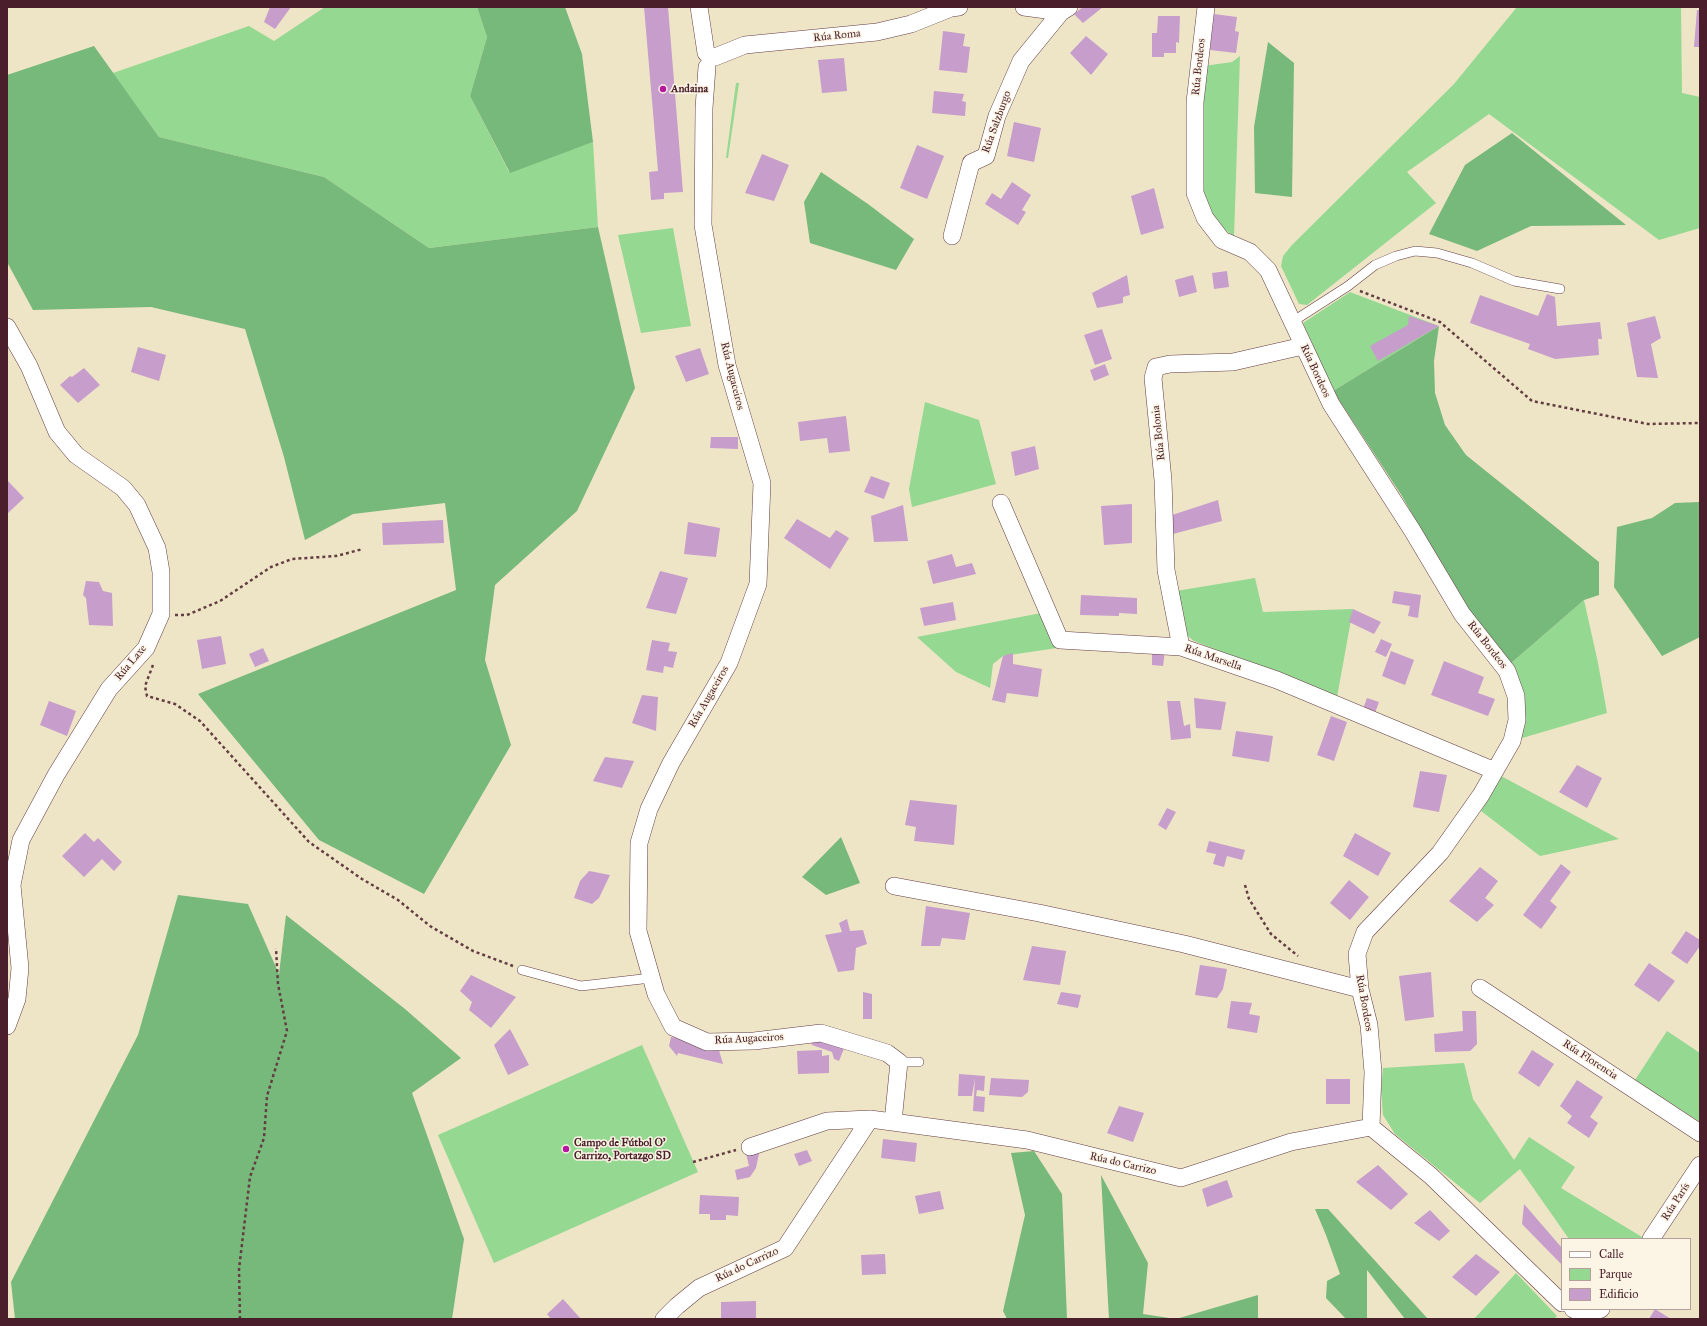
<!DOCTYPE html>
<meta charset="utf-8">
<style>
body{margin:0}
#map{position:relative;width:1707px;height:1326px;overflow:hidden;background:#eee5c6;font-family:"IM FELL Great Primer",serif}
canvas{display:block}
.frame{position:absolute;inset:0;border:8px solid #4a1f2b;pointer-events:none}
.legend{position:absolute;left:1561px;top:1238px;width:130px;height:72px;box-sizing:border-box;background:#fcf5e5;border:1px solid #b59f9b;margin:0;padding:5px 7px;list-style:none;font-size:12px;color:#4a1f2b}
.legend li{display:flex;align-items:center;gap:8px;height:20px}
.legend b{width:20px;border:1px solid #b59f9b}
</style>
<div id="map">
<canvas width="1707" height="1326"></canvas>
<div class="frame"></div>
<ul class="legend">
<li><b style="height:5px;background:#fff"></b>Calle</li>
<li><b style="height:11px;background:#94d891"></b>Parque</li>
<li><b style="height:11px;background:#c79dcc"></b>Edificio</li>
</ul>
</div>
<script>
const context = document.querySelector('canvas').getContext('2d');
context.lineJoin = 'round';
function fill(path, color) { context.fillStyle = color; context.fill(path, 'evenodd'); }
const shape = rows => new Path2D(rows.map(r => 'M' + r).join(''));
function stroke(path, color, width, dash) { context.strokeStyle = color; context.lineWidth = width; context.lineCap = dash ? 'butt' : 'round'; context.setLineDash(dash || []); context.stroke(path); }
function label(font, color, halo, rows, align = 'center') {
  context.font = font + ' "IM FELL Great Primer",serif'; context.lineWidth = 3; context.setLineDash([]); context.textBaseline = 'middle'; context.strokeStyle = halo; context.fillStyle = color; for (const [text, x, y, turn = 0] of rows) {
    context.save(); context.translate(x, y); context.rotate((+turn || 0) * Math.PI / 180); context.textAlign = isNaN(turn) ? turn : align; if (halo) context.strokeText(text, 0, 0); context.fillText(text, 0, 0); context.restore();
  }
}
fill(shape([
 [325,7,477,7,487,37,470,96,509,172,593,142,598,227,429,248,324,177,159,137,113,73,249,26,274,41],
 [1517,7,1681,7,1682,93,1700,97,1700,228,1659,240,1489,114,1407,172,1436,203,1307,305,1299,304,1281,266,1283,256,1292,245,1454,84],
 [1240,56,1234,237,1221,226,1211,212,1202,193,1204,66,1232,62],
 [736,83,739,83,728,158,726,158],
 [673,228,691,326,641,333,618,235],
 [1350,292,1439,326,1333,391,1303,323],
 [925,402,979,420,996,484,912,507,909,489],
 [1255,578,1263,612,1353,609,1337,697,1194,641,1184,633,1176,591],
 [1584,600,1598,663,1607,713,1519,739,1510,664],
 [1041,613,1057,648,1003,656,993,664,990,688,956,672,917,637],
 [1501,776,1619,839,1540,856,1481,811],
 [1667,1031,1700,1053,1700,1122,1635,1080],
 [642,1045,698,1172,494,1263,438,1135],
 [1464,1063,1473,1099,1514,1160,1529,1137,1575,1167,1561,1188,1642,1237,1641,1239,1569,1239,1520,1169,1480,1203,1395,1134,1383,1115,1381,1090,1383,1068],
 [1516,1273,1557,1316,1554,1319,1474,1319]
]), '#94d891');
fill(shape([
 [477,7,565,7,582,54,593,142,510,173,470,96,487,37],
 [1268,42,1294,63,1292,197,1255,193,1254,127],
 [94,46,159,137,324,177,429,248,598,227,635,388,577,511,495,585,485,660,511,745,424,894,319,840,198,694,456,590,445,503,353,514,305,540,284,457,245,329,151,307,33,310,7,262,7,75],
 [1512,133,1626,225,1531,226,1477,251,1429,234,1465,165],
 [821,172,868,204,914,239,896,270,810,243,804,202],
 [1439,326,1434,361,1435,393,1445,425,1466,455,1599,562,1599,595,1584,600,1510,664,1457,594,1402,496,1333,391],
 [1700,502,1700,637,1662,656,1614,587,1617,527,1652,518,1675,503],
 [841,837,860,883,826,895,802,877],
 [178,895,248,904,279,974,286,915,405,1009,461,1058,412,1093,464,1239,452,1319,15,1319,11,1282,138,1035],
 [1034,1151,1062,1194,1067,1319,1007,1319,1003,1311,1025,1215,1011,1153],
 [1101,1175,1148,1263,1143,1314,1176,1319,1258,1295,1258,1319,1109,1319],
 [1315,1209,1328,1209,1428,1319,1405,1319,1367,1270,1367,1319,1346,1319,1326,1298,1327,1281,1340,1274,1326,1235]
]), '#77b87b');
fill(shape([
 [270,7,291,7,275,29,264,22],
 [644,7,668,7,683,192,664,193,664,199,651,200,649,172,658,171],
 [1083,7,1103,7,1083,23,1074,14],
 [1697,10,1700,10,1700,47,1694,47],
 [1214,14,1237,17,1235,31,1239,32,1236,53,1210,50],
 [1158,16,1180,16,1179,43,1176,42,1176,53,1164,53,1164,57,1152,57,1152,33,1157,33],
 [943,31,965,34,963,46,970,47,967,73,939,70],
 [1086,36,1108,54,1091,75,1070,53],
 [844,58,847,91,822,93,818,60],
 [934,91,964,94,962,101,966,102,965,116,932,113],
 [1014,122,1041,128,1034,162,1007,156],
 [917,145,944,156,927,199,900,188],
 [762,154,789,165,774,201,745,193],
 [1012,182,1031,195,1022,210,1026,212,1018,225,985,204,992,193,1001,199],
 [1154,188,1164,228,1141,235,1131,196],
 [1227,271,1229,287,1214,289,1212,273],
 [1127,275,1130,295,1123,297,1123,303,1097,308,1092,293],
 [1193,275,1197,292,1179,297,1175,280],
 [1547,294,1555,297,1557,326,1600,322,1602,339,1598,339,1599,355,1555,359,1528,349,1530,344,1470,323,1480,295,1538,316],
 [1409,316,1439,326,1378,361,1370,346,1408,325],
 [1655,316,1661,338,1651,344,1658,378,1637,377,1627,323],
 [1102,329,1112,359,1095,365,1084,335],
 [138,347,166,355,159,381,131,372],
 [700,348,709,374,686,382,675,356],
 [1105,364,1109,375,1094,381,1090,370],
 [84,368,100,385,78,403,60,385,70,376,72,377],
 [846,416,850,451,829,453,827,438,800,441,798,422],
 [711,437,738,437,738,449,710,448],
 [1035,446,1039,469,1015,476,1011,452],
 [871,476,890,483,884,499,864,492],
 [7,480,24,498,7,514],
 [1218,500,1222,521,1173,534,1172,515],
 [1132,504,1132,543,1104,545,1101,506],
 [903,505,908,541,874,542,871,516],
 [797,519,830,538,836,530,849,538,830,569,784,538],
 [443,520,444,543,383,545,382,523],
 [688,522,720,528,716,557,684,554],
 [952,554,956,567,972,563,976,574,933,584,927,561],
 [660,571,688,578,676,614,646,608],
 [86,581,99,582,103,591,112,593,113,626,89,625,86,598,83,595],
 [1394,591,1421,595,1418,618,1408,616,1410,606,1392,603],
 [1081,595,1137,598,1137,614,1119,613,1119,616,1080,615],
 [953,602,956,620,924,626,920,608],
 [1353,609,1381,622,1374,634,1349,622],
 [221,636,226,664,202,669,197,640],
 [1381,639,1392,644,1386,657,1375,652],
 [652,640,670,643,668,651,677,652,673,668,664,666,663,673,646,670],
 [263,648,269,661,255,667,249,654],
 [1152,651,1165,651,1163,666,1152,665],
 [1391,651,1414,660,1405,685,1382,676],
 [1013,653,1013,664,1042,669,1038,697,1007,693,1005,703,992,700,1003,656],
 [1444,661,1484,677,1478,693,1495,699,1488,716,1431,695],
 [642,695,658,697,656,731,632,723],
 [1194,698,1226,702,1221,730,1196,728],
 [1367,698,1379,702,1375,713,1363,709],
 [49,701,76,711,67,736,40,725],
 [1167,701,1180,701,1184,726,1190,724,1191,738,1171,740],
 [1331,716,1347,722,1334,761,1317,755],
 [1236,731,1273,736,1269,762,1232,756],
 [605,757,634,761,622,788,593,781],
 [1577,765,1602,778,1587,808,1559,792],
 [1420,771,1447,775,1439,812,1413,807],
 [910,800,957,805,954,845,914,841,916,827,905,825],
 [1167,808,1176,812,1166,830,1158,825],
 [85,833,94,842,98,838,122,862,114,871,102,859,84,877,62,856],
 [1355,833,1391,853,1378,876,1343,856],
 [1209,841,1245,850,1242,860,1227,856,1224,867,1213,864,1216,854,1206,852],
 [1561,864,1571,872,1550,901,1557,907,1541,929,1523,915],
 [1480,867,1498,881,1485,898,1494,905,1477,922,1449,901],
 [589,871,610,875,599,898,592,904,574,898,580,881],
 [1349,880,1369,897,1350,920,1330,903],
 [926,906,970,913,965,940,942,938,940,946,921,946],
 [847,919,850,931,863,930,867,944,856,948,854,970,838,972,825,935,842,932,839,923],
 [1686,931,1700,940,1700,946,1687,964,1671,953],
 [1032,946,1066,951,1060,985,1023,980],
 [1649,963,1675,981,1659,1002,1634,985],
 [1200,965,1227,969,1223,989,1217,998,1195,995],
 [1431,972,1434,1017,1405,1021,1399,976],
 [471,975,516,997,491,1028,469,1010,472,1002,460,991],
 [863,992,872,994,872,1019,863,1019],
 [1061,992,1081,995,1078,1008,1057,1004],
 [1231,1001,1252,1003,1249,1014,1260,1016,1257,1033,1227,1028],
 [1462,1011,1476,1011,1477,1044,1470,1051,1435,1052,1434,1034,1463,1031],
 [510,1029,529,1065,508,1075,494,1045],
 [671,1037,718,1047,723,1064,678,1053,677,1056,669,1046],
 [809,1038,845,1046,839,1061,834,1059,832,1052,812,1045],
 [822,1050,822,1056,829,1055,829,1073,798,1074,797,1051],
 [1532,1050,1554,1064,1539,1087,1518,1073],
 [959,1074,985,1076,984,1091,977,1090,976,1096,985,1097,984,1112,973,1111,975,1078,972,1096,958,1096],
 [991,1078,1029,1080,1028,1092,1022,1097,989,1095],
 [1326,1079,1350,1079,1350,1104,1326,1104],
 [1577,1080,1603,1097,1590,1117,1598,1123,1589,1138,1567,1123,1572,1116,1560,1106],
 [1119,1106,1144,1113,1133,1142,1107,1133],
 [883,1139,917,1143,915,1162,881,1158],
 [760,1149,756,1168,750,1177,737,1180,735,1170,749,1166,746,1153],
 [807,1150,812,1161,799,1166,794,1154],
 [1378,1165,1408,1194,1391,1210,1356,1182],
 [1227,1180,1233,1197,1207,1207,1202,1189],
 [940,1191,944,1209,919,1214,915,1196],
 [700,1195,739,1197,738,1216,726,1215,726,1220,710,1220,710,1214,699,1214],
 [1524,1204,1562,1248,1562,1265,1522,1224],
 [1430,1210,1450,1231,1439,1241,1414,1223],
 [885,1254,886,1274,862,1275,861,1255],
 [1476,1254,1500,1272,1476,1296,1452,1277],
 [563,1299,581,1319,551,1319,547,1314],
 [756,1301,756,1319,721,1319,721,1302],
 [1655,1309,1671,1319,1649,1319]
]), '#c79dcc');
const lane = shape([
 [1292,322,1348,286,1375,265,1396,256,1415,251,1437,253,1472,263,1514,281,1560,289],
 [522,970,581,986,651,978],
 [899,1062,919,1062]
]);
const street = shape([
 [699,7,706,53],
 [1024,7,1061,12,1069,7],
 [1206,7,1195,102,1195,193,1205,218,1222,240,1250,252,1268,270,1331,404,1412,530,1462,614,1507,671,1516,696,1517,720,1512,741,1481,795,1440,853,1365,932,1357,954,1360,989,1369,1025,1373,1072,1371,1127,1431,1176,1562,1303],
 [715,57,745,45,877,32,911,24,951,8,959,7],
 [707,67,704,108,703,225,727,365,762,483,758,584,729,663,671,763,649,809,639,843,638,931,656,994,673,1027,707,1042,754,1041,821,1033,887,1053,899,1062,893,1122],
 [952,236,971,163,986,156,997,116,1021,61,1061,12],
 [7,327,29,366,57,432,76,455,123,488,137,505,157,548,161,572,161,614,146,648,109,689,56,775,21,840,12,885,20,968,17,999,7,1026],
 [1001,503,1060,640,1181,647,1277,680,1495,771],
 [1181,647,1166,570,1163,480,1153,378,1156,367,1170,364,1233,362,1303,346],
 [894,886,1039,913,1184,944,1360,989],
 [1480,988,1700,1133],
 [750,1147,827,1121,870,1119,1027,1140,1181,1178,1291,1142,1371,1127],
 [1651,1239,1700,1165],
 [1573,1309,1585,1315,1601,1309],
 [664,1319,677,1306,699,1288,785,1248,870,1119]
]);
stroke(lane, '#633d42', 10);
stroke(street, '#633d42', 18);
stroke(shape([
 [1360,291,1440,322,1532,401,1648,424,1700,423],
 [175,615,187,615,220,601,271,567,292,559,336,556,363,549],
 [153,665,145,686,147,696,175,704,200,721,309,842,362,879,398,900,430,926,473,951,513,966],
 [1245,885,1249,899,1271,934,1298,956],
 [693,1162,736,1150],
 [240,1319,239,1269,250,1177,264,1138,267,1096,287,1031,278,984,276,948]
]), '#633d42', 2.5, [3, 3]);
stroke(lane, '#fff', 9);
stroke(street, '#fff', 17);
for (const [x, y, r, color] of [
 [663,89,4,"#b5179e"],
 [566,1149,4,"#b5179e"]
]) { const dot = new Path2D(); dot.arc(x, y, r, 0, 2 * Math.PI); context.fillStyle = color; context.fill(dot); stroke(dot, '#fcf5e5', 1.5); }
label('11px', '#4a1f2b', '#fcf5e5', [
 ["Rúa Roma",837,36,-6],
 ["Rúa Bordeos",1199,67,-84],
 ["Rúa Salzburgo",997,122,-70],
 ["Rúa Bordeos",1315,371,65],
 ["Rúa Augaceiros",732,376,76],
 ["Rúa Bolonia",1159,433,-96],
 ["Rúa Bordeos",1487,645,52],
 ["Rúa Marsella",1213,658,19],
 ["Rúa Laxe",131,663,-50],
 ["Rúa Augaceiros",709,697,-60],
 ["Rúa Bordeos",1364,1003,80],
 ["Rúa Augaceiros",749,1039,-3],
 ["Rúa Florencia",1590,1060,33],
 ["Rúa do Carrizo",1123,1164,13],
 ["Rúa París",1676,1202,-57],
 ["Rúa do Carrizo",747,1265,-25]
]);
label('bold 11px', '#4a1f2b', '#fcf5e5', [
 ["Andaina",671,89],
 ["Campo de Fútbol O'",574,1143],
 ["Carrizo, Portazgo SD",574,1156]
], 'left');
</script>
